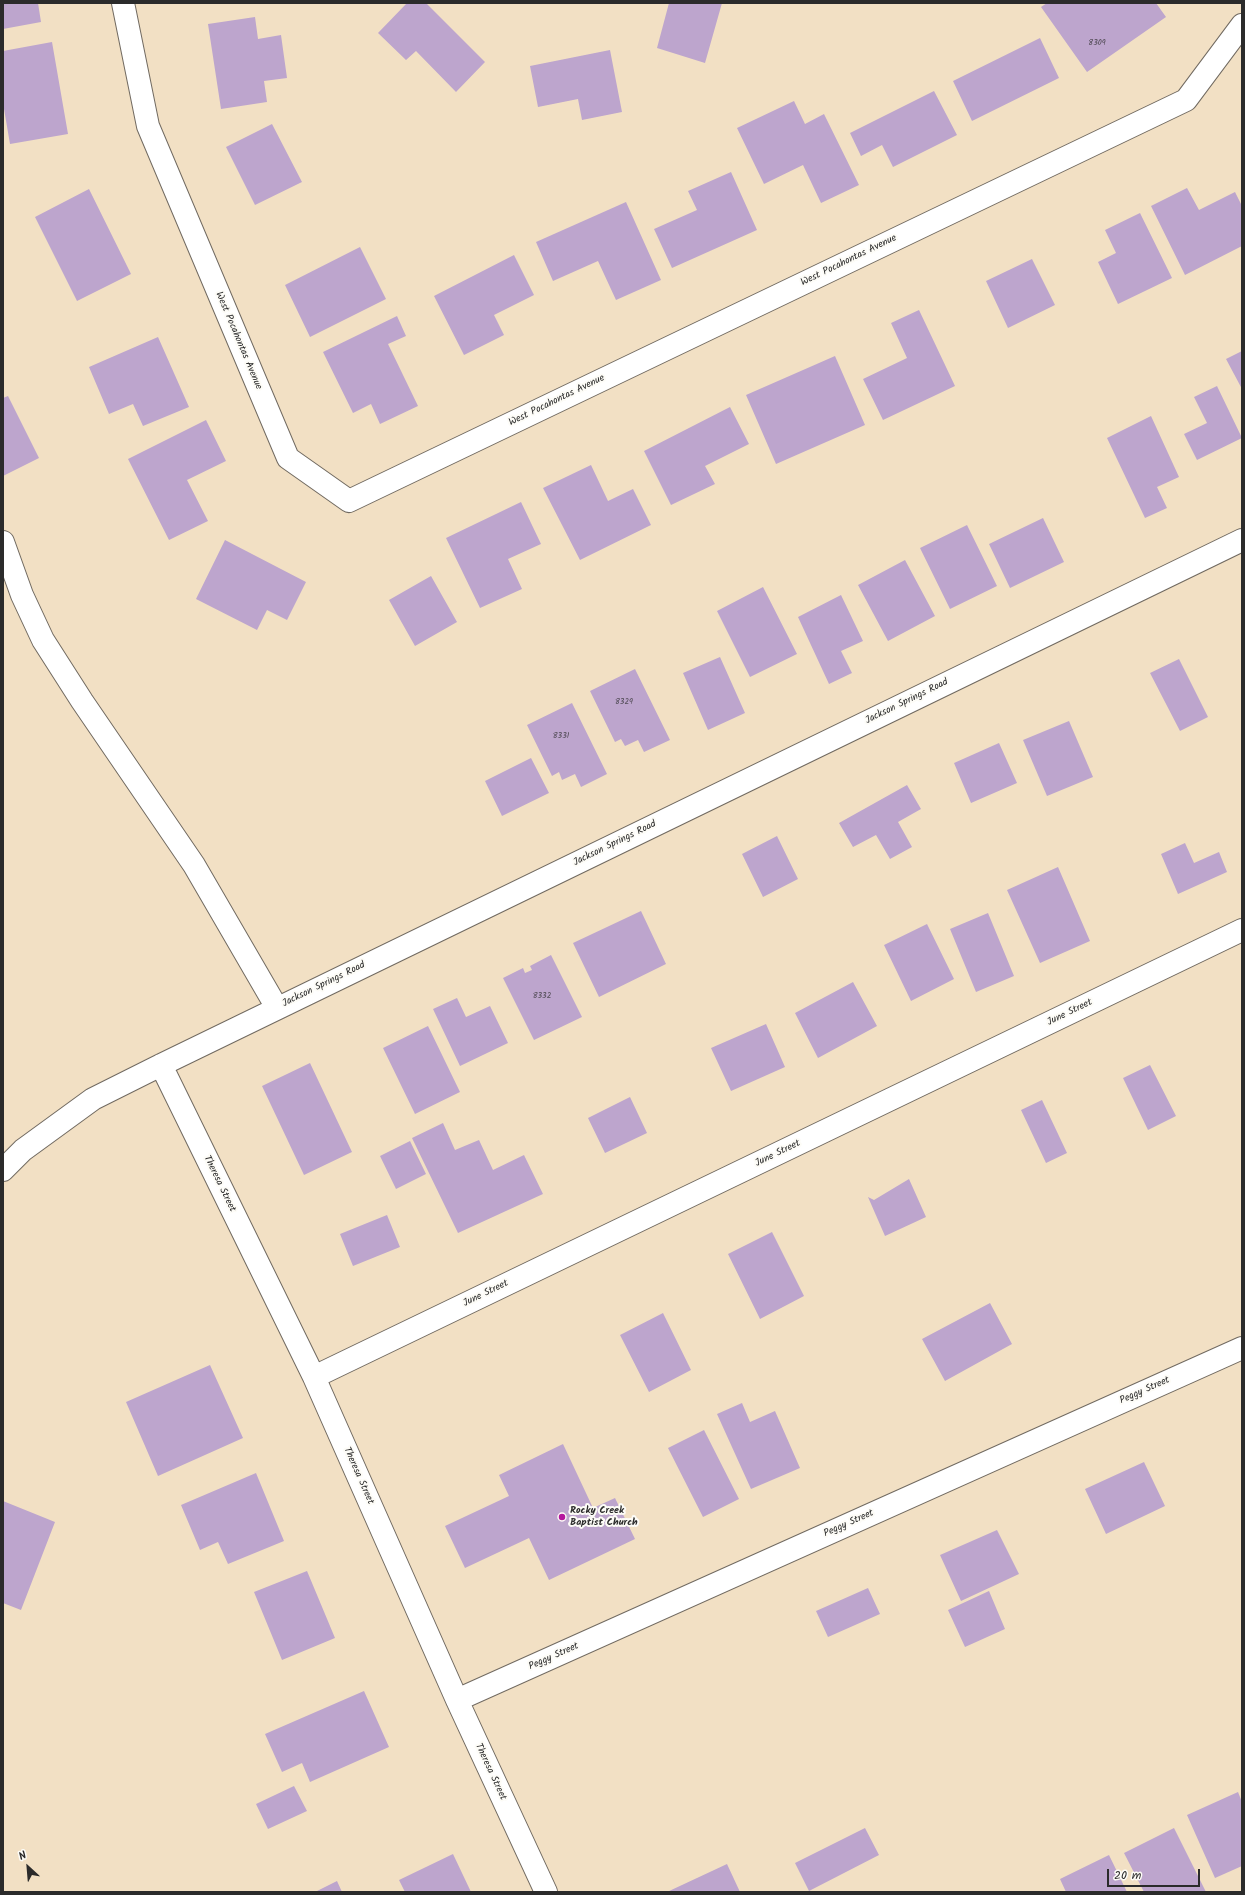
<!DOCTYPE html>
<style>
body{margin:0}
#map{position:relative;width:1245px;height:1895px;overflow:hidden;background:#f2e0c4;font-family:Kalam,sans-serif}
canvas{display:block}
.frame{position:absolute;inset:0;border:4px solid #2b2b2b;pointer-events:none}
.north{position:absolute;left:8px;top:1847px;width:40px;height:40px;-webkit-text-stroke:3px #fdfcf7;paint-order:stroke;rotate:334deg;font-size:11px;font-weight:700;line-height:16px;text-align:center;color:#2b2b2b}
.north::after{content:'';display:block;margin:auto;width:14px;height:18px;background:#2b2b2b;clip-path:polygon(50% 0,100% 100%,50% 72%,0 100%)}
.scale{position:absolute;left:1107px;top:1869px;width:93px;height:18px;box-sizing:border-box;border:2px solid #2b2b2b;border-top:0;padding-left:5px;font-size:12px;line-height:14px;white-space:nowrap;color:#2b2b2b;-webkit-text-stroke:3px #fdfcf7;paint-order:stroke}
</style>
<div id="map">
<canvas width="1245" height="1895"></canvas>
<div class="frame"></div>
<div class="north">N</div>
<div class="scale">20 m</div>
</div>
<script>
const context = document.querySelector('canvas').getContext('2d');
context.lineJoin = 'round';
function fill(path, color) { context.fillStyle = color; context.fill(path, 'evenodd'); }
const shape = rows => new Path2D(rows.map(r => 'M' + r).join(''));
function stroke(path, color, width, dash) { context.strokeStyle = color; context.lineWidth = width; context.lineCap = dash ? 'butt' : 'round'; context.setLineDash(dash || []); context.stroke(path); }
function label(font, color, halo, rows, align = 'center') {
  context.font = font + ' Kalam,sans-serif'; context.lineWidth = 4; context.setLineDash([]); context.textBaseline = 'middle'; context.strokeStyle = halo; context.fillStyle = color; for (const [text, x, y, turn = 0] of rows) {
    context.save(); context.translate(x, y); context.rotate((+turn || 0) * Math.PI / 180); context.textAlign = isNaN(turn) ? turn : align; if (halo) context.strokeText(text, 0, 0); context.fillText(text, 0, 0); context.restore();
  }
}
fill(shape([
 [3,3,38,3,41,22,3,29],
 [407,3,426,3,485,62,456,92,416,51,406,60,378,33],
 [669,3,722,3,705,63,657,48],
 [1047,3,1156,3,1166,17,1087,72,1041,7],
 [255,17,258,39,281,35,287,78,264,81,267,102,221,109,208,24],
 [1040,38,1059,78,972,121,953,81],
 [52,42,68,134,10,144,3,103,3,51],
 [610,50,622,112,582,120,578,99,538,107,530,66],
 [934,91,957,135,893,167,882,145,861,156,850,133],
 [794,101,805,124,824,114,859,185,821,203,803,165,764,184,737,128],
 [272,124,302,182,255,205,226,147],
 [731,172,757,230,672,268,654,229,697,210,688,191],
 [1187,188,1199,210,1235,192,1242,206,1242,246,1185,275,1151,206],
 [89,189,131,274,77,301,35,217],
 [626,202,661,280,616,300,598,261,553,281,536,242],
 [1140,213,1172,278,1118,304,1098,262,1116,253,1105,230],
 [360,247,386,299,310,337,285,285],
 [514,255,534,295,494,315,504,335,464,355,434,296],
 [1032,259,1055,305,1008,328,986,281],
 [919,310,955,386,883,420,863,379,907,358,891,323],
 [397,316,406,336,388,344,418,406,380,424,371,404,353,413,323,352],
 [158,337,189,407,143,426,133,404,109,414,89,367],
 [1242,351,1242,389,1226,359],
 [835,356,865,425,776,464,746,395],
 [1217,386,1242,438,1197,460,1184,434,1207,423,1194,397],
 [8,396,39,458,3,476,3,398],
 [730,407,749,444,705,466,715,484,671,505,644,451],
 [1151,416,1179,477,1157,487,1167,508,1145,518,1107,438],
 [206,420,226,461,187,480,208,521,169,540,128,459],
 [591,465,608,501,633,489,651,525,580,560,543,488],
 [521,502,541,544,508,559,522,589,480,608,446,538],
 [1043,518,1064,562,1010,588,989,544],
 [967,525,997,586,950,609,920,548],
 [225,540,306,582,287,620,267,610,257,630,196,599],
 [905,560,935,616,888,641,858,585],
 [431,576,457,622,415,646,389,600],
 [763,587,797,654,750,677,717,611],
 [841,595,863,641,841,651,852,673,829,684,798,617],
 [720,657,745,713,708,730,683,673],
 [1179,659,1208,717,1180,731,1150,673],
 [635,669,670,740,644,752,638,740,625,746,621,739,615,742,590,691],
 [572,703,607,774,581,787,575,774,562,780,559,772,552,776,527,725],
 [1069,721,1093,777,1047,796,1023,740],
 [999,743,1017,783,971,803,954,763],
 [531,758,549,793,502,816,485,781],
 [907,785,921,809,898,822,912,847,890,859,876,835,853,847,839,823],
 [777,836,798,879,763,897,742,854],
 [1185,843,1194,863,1219,852,1227,872,1178,894,1161,854],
 [1058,867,1090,941,1040,963,1007,890],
 [641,911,666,964,599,997,573,943],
 [988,913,1014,976,976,992,950,929],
 [927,924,954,979,911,1001,884,945],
 [551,955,582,1017,534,1040,503,978,523,968,525,973,532,970,530,966],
 [853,982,877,1026,818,1058,795,1013],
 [457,998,466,1017,490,1006,508,1043,460,1066,433,1009],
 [766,1024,785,1067,731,1091,711,1048],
 [428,1026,460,1092,415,1114,383,1048],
 [310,1063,352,1152,304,1175,262,1086],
 [1150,1065,1176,1116,1148,1130,1123,1078],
 [630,1097,647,1133,605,1153,588,1118],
 [1042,1100,1067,1153,1046,1163,1021,1110],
 [443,1123,455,1150,479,1140,493,1170,524,1155,543,1194,458,1233,412,1138],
 [410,1141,426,1174,396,1189,380,1156],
 [909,1179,926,1217,885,1236,868,1197,874,1200],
 [387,1215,400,1247,353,1266,340,1234],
 [772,1232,804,1296,760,1319,728,1254],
 [990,1303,1012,1344,945,1381,922,1339],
 [663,1313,691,1370,649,1392,620,1335],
 [210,1365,243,1438,158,1476,126,1402],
 [742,1403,750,1422,775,1411,800,1468,751,1489,717,1414],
 [704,1430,739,1499,703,1517,668,1448],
 [563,1444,593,1508,615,1498,635,1539,549,1580,529,1538,465,1568,445,1526,509,1496,499,1475],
 [1144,1462,1165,1506,1106,1534,1085,1489],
 [256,1473,284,1541,228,1564,218,1542,200,1550,181,1505],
 [3,1501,55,1522,21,1610,3,1603],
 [997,1530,1019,1574,961,1601,940,1555],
 [307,1571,335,1638,282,1660,254,1592],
 [868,1588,880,1614,828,1637,816,1611],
 [989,1591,1005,1629,965,1647,948,1610],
 [364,1691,389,1747,310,1782,302,1763,282,1772,265,1734],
 [294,1786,307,1811,268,1829,256,1804],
 [1238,1792,1242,1802,1242,1866,1215,1878,1187,1815],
 [865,1828,879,1855,809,1891,795,1863],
 [1174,1828,1206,1892,1144,1892,1124,1853],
 [453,1854,471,1892,405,1892,399,1880],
 [1109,1855,1127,1892,1066,1892,1060,1879],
 [727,1864,740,1892,667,1892],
 [337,1881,342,1892,315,1892]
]), '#bda5cd');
const minor = shape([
 [123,3,148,126,288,458,349,501,1186,100,1242,25],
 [3,542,22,595,43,640,82,701,194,865,277,1008],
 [161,1065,314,1377,457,1700,546,1892],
 [3,1170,23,1150,93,1099,161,1065,1242,540],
 [314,1377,1242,930],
 [457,1700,1242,1348]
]);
stroke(minor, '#716a61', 24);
stroke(minor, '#fff', 22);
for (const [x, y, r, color] of [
 [562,1517,4,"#b5179e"]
]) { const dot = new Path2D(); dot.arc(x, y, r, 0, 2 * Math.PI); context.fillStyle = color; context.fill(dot); stroke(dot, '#fdfcf7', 1.5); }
label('8px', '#504a54', null, [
 ["8309",1097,44],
 ["8329",624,703],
 ["8331",561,737],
 ["8332",542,997]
]);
label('10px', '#2b2b2b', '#fdfcf7', [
 ["West Pocahontas Avenue",849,261,-26],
 ["West Pocahontas Avenue",238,341,67],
 ["West Pocahontas Avenue",557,401,-26],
 ["Jackson Springs Road",907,702,-26],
 ["Jackson Springs Road",615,844,-26],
 ["Jackson Springs Road",324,985,-26],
 ["June Street",1070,1013,-26],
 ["June Street",778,1154,-26],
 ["Theresa Street",219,1184,64],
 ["June Street",486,1294,-26],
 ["Peggy Street",1145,1391,-24],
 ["Theresa Street",358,1476,66],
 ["Peggy Street",849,1524,-24],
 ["Peggy Street",554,1657,-24],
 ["Theresa Street",490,1772,65]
]);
label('bold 10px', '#2b2b2b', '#fdfcf7', [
 ["Rocky Creek",570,1511],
 ["Baptist Church",570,1523]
], 'left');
</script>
